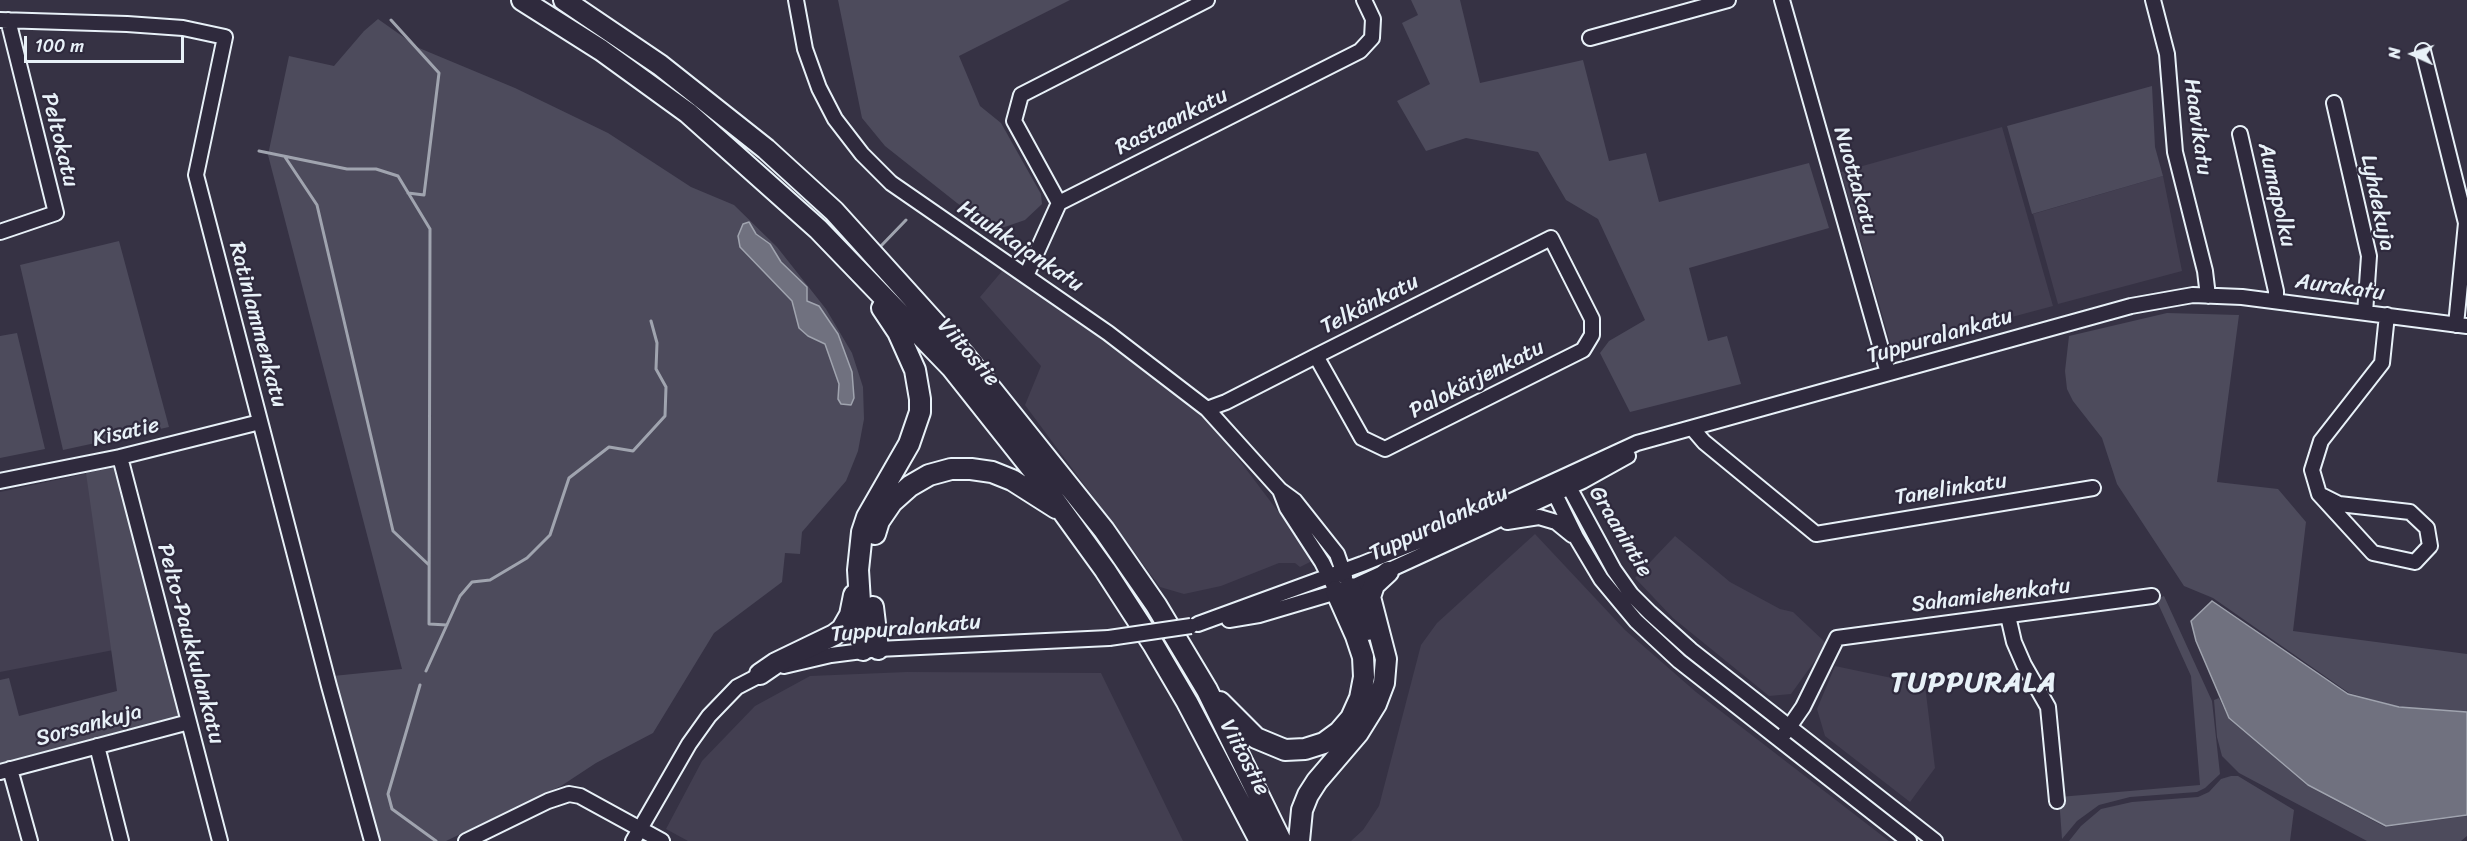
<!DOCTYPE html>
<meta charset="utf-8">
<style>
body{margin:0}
#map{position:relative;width:2467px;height:841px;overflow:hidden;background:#363244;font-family:Sriracha,sans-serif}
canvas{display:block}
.north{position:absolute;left:2383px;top:24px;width:60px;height:60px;-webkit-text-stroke:4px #2f2a3d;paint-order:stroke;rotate:273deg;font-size:16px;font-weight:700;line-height:24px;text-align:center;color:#e8f1f8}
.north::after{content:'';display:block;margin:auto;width:21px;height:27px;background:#e8f1f8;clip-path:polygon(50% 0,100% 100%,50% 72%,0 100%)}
.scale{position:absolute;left:24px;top:36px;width:160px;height:27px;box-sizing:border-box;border:3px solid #e8f1f8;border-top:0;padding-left:8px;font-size:18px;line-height:21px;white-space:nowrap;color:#e8f1f8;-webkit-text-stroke:4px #2f2a3d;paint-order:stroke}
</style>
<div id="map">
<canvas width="2467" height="841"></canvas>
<div class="north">N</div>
<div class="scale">100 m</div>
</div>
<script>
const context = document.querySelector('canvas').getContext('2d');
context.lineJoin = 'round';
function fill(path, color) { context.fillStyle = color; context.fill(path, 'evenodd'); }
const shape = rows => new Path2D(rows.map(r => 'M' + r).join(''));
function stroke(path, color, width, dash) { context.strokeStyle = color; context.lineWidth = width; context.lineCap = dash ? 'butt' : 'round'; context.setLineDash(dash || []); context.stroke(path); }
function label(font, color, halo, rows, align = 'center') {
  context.font = font + ' Sriracha,sans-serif'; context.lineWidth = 4.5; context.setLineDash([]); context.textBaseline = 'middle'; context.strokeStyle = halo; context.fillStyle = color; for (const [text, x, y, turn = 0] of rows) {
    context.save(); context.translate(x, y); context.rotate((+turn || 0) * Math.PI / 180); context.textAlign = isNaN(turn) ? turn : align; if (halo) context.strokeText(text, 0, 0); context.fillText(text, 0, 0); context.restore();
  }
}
fill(shape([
 [2002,127,2053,306,1892,349,1841,172],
 [2163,176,2182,271,2058,304,2033,214],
 [1003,270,1088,327,1194,407,1227,444,1302,543,1312,561,1300,567,1295,563,1279,563,1221,586,1184,594,1160,587,1025,405,1041,366,980,297],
 [117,467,160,641,0,672,0,492],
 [1535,534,1625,630,1696,692,1889,841,1351,841,1363,830,1379,806,1421,645,1437,623],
 [1675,536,1730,582,1780,609,1793,612,1827,644,1791,694,1769,696,1673,618,1635,578],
 [1835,666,1925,685,1935,768,1910,802,1825,736,1817,709],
 [907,672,1101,673,1183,841,688,841,666,829,702,761,755,706,810,676]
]), '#433f51');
fill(shape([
 [838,0,1070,0,959,56,980,106,1001,123,1041,194,1042,204,1025,220,996,230,957,203,885,146,862,118],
 [1411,0,1460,0,1480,83,1583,60,1609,161,1646,153,1659,202,1809,163,1829,228,1689,268,1708,341,1727,336,1741,384,1630,412,1600,353,1609,341,1645,320,1598,219,1566,200,1538,152,1466,138,1426,151,1397,101,1430,84,1402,23,1418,15],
 [378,19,419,48,515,88,608,133,691,187,734,205,777,247,826,309,852,353,863,387,864,419,858,451,846,481,802,532,800,554,785,553,782,582,714,633,653,733,596,763,561,786,446,841,376,841,333,676,402,669,268,155,289,56,334,66,364,31],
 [2152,86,2155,147,2163,176,2032,214,2007,126],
 [119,241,169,427,63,450,20,265],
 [2167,313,2239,315,2217,482,2278,489,2306,522,2293,631,2467,654,2467,712,2399,707,2349,693,2213,598,2184,586,2117,484,2102,438,2073,401,2067,389,2065,371,2069,336],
 [17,333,45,449,0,458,0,336],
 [117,467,179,717,0,763,0,680,9,678,19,716,117,691,86,473],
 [2164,596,2212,701,2220,774,2205,788,2197,792,2130,797,2099,805,2077,821,2062,839,2059,797,2200,785,2191,676,2156,599],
 [2219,698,2229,719,2308,786,2385,827,2467,816,2467,836,2461,841,2367,841,2239,773,2222,756,2217,737,2214,700],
 [2231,776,2238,776,2294,810,2290,841,2069,841,2081,826,2101,809,2132,802,2198,797,2209,792,2221,779]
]), '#4d4b5c');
const water = shape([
 [749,222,756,234,770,244,781,262,807,287,807,301,819,306,838,334,852,372,854,398,851,405,841,404,838,399,839,384,825,344,808,336,799,328,792,301,740,247,738,236,743,224,749,222],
 [2212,601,2348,694,2399,707,2467,712,2467,815,2386,826,2308,785,2229,718,2196,641,2191,621,2212,601]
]);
fill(water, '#70717f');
stroke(water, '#a0a4af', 1.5);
stroke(shape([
 [391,20,439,73,424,195,408,193],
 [259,151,347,169,376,169,398,176,430,229,429,624,447,625],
 [285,157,317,205,393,531,429,565],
 [880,247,906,220],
 [426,671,460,596,472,582,490,580,527,558,550,535,569,478,609,447,633,451,665,416,666,387,656,369,657,343,651,321],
 [420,685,388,794,392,809,436,841]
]), '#a0a4af', 3);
const minor = shape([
 [796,0,805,49,819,88,835,119,862,154,891,183,1108,333,1207,409,1280,490,1295,501,1337,554,1345,577],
 [1782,0,1888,373],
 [2153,0,2167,54,2175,152,2205,271,2208,296],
 [0,20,127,24,183,28,225,37,196,175,329,686,372,841],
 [1590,38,1728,0],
 [2423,51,2466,223,2456,325],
 [2334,103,2369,256,2365,313],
 [2240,134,2276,291,2276,300],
 [1059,203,1014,121,1021,95,1207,0],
 [0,232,56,213,8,20],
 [1026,276,1059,203,1360,51,1372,38,1373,19,1364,0],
 [1207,409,1226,402,1316,356,1551,238,1592,319,1592,335,1583,350,1385,449,1362,438,1316,356],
 [1692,428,1704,442,1816,534,2093,488],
 [120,457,220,841],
 [0,481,120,457,260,422],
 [1564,482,1569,487,1614,570,1631,594,1650,613,1691,650,1935,841],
 [1556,485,1555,494,1576,537,1601,579,1636,621,1679,661,1909,841],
 [1280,490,1287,508,1322,562,1333,584],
 [2319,494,2339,504,2410,512,2427,528,2430,546,2415,562,2373,553,2319,494,2312,470,2321,441,2382,363,2387,315],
 [1507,522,1539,517,1556,522,1572,535],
 [2008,616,2014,642,2024,665,2048,707,2057,801],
 [1229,620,1259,615,1350,588,1583,481,1628,456],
 [1198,624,1362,564,1459,525,1637,443,2131,306,2193,295,2242,297,2467,326],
 [784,666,831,655,878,649,1109,638],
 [1785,733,1803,707,1837,638,2152,596],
 [97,746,121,841],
 [10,769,30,841],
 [0,772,189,722],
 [466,841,548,801,569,794,580,796,662,841],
 [633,841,689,744,709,716,737,687,766,672]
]);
const highway = shape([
 [522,0,601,50,688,113,818,229,952,368,1032,469,1105,570,1153,644,1187,702,1260,841],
 [564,0,660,65,766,149,834,211,964,355,1104,530,1156,605,1207,690,1281,841],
 [875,534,879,521,892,502,910,486,929,475,951,469,971,469,992,472,1012,480,1056,508],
 [1350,588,1367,630],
 [873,607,878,649],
 [863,650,858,570,862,532,867,517,909,444,920,412,920,399,915,370,898,332,882,308],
 [760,674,776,663,834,635,842,629,850,615,854,595],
 [1220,702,1256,738,1285,750,1305,749,1324,743,1339,732,1351,718,1360,698,1364,677,1363,657,1356,636,1336,591],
 [1299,841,1302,810,1308,795,1317,781,1358,733,1376,704,1384,683,1386,659,1370,597,1374,585,1388,572]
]);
stroke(minor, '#e8f1f8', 18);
stroke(highway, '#e8f1f8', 24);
stroke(minor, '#2f2a3d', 14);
stroke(highway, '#2f2a3d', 20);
const minorBridge = shape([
 [1109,638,1191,626]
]);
stroke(minorBridge, '#e8f1f8', 18, []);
stroke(minorBridge, '#2f2a3d', 14);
label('22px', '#e8f1f8', '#2f2a3d', [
 ["Rastaankatu",1172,122,-27],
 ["Haavikatu",2197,127,82],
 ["Peltokatu",59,140,76],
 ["Nuottakatu",1855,181,74],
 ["Aumapolku",2276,195,77],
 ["Lyhdekuja",2377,203,78],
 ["Huuhkajankatu",1020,247,34],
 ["Aurakatu",2340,288,8],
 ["Telkänkatu",1370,305,-27],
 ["Ratinlammenkatu",257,325,75],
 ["Tuppuralankatu",1940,337,-16],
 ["Viitostie",968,353,49],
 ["Palokärjenkatu",1477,380,-27],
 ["Kisatie",126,433,-13],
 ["Tanelinkatu",1951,490,-9],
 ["Tuppuralankatu",1439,524,-25],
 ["Graanintie",1620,532,59],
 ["Sahamiehenkatu",1991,596,-7],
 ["Tuppuralankatu",906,629,-5],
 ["Pelto-Paukkulankatu",190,644,75],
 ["Sorsankuja",89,726,-15],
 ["Viitostie",1244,758,62]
]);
context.letterSpacing = '1.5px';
label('bold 28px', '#e8f1f8', '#2f2a3d', [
 ["TUPPURALA",1974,684]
]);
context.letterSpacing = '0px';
</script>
